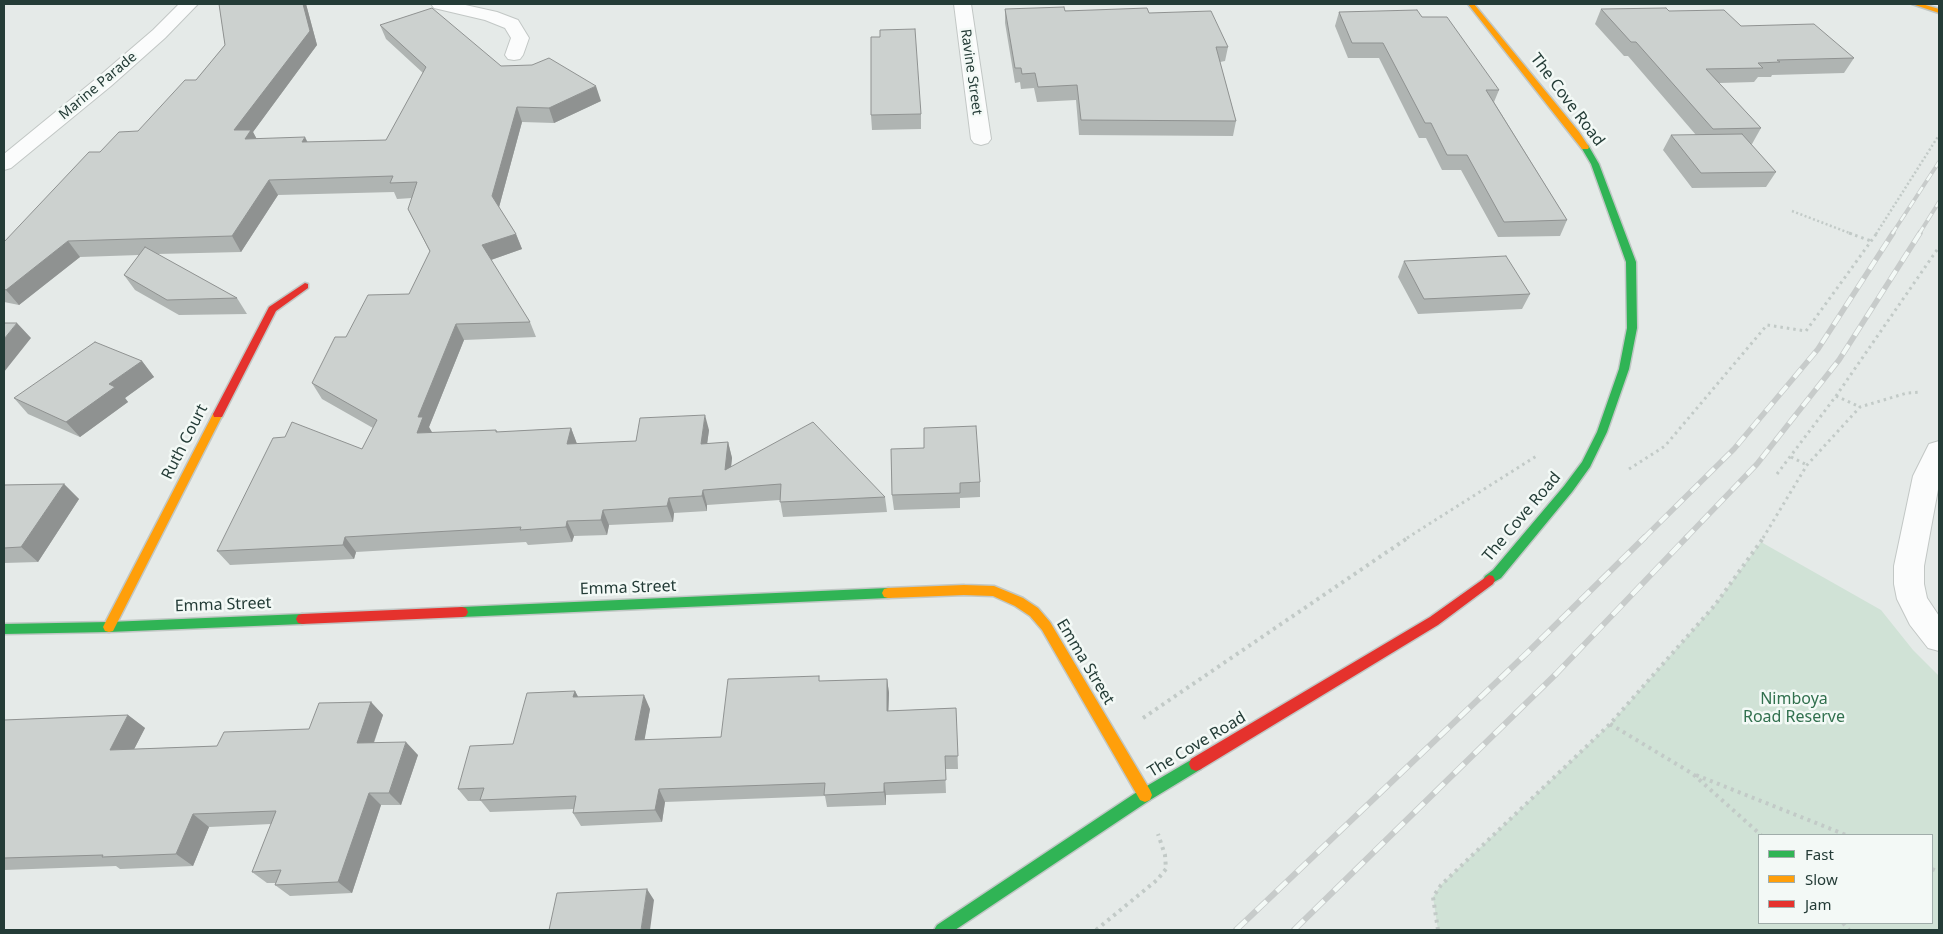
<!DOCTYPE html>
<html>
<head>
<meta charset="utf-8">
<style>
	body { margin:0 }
	#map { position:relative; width:1943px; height:934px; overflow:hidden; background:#e5eae8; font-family:"Noto Sans",sans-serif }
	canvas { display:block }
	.frame { position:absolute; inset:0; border:5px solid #243c37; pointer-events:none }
	.legend { position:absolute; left:1758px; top:834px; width:175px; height:90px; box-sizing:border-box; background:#f3f9f6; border:1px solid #a0adaa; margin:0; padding:6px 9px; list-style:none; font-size:15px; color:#243c37 }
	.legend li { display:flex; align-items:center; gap:10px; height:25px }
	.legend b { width:25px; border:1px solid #a0adaa }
</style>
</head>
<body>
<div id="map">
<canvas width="1943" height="934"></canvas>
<div class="frame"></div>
<ul class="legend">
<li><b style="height:6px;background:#30b455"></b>Fast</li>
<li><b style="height:6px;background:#ff9f0a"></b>Slow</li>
<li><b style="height:6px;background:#e5322d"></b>Jam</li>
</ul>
</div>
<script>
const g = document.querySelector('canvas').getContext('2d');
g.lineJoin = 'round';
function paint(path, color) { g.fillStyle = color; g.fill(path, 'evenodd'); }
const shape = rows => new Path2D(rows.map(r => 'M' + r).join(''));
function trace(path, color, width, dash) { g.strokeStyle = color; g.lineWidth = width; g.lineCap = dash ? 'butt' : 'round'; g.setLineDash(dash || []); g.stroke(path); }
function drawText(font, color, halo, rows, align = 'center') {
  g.font = font + ' "Noto Sans",sans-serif'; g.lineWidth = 5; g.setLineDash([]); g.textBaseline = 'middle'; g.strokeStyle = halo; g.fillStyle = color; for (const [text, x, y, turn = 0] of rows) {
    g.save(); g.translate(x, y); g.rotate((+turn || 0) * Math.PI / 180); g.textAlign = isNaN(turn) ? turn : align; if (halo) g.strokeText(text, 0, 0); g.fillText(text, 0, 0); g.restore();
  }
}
const green = shape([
	[1761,542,1881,610,1913,650,1939,676,1939,930,1438,930,1433,897,1441,885,1610,724,1715,605],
	[1759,835,1932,835,1932,923,1759,923]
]);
const pathFar2 = shape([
	[1792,211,1852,234],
	[1876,234,1939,135]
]);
const pathFar1 = shape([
	[1849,233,1871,241],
	[1836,396,1860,407],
	[1791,457,1807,465],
	[1629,469,1665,446,1767,325,1806,331,1877,233],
	[1777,474,1836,396,1939,247],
	[1407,538,1538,455],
	[1763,538,1807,465,1860,407,1907,393,1921,392]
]);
const path = shape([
	[1143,718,1409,537],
	[1610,724,1693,774,1761,835],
	[1696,775,1846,835],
	[1932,869,1939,872],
	[1843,923,1849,930],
	[1096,930,1157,880,1166,869,1165,855,1158,834],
	[1438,930,1433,897,1441,885,1610,724,1715,605,1764,537]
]);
const street = shape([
	[179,4,198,4,165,38,111,86,11,168,4,170,4,154,97,78,153,30,179,4],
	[431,4,461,4,497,12,518,20,529,38,523,55,520,59,514,60,508,59,505,55,511,38,505,28,485,20,434,8,431,4],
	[954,4,971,4,991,139,988,143,981,145,974,143,971,139,954,4],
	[1939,441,1939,484,1924,566,1924,584,1927,598,1939,616,1939,651,1928,648,1910,625,1897,599,1894,584,1894,566,1913,476,1929,444,1939,441]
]);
const fast = shape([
	[1585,144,1588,145,1599,164,1636,262,1637,328,1629,369,1607,432,1590,467,1572,492,1501,578,1489,585,1485,584,1483,580,1485,576,1493,570,1564,486,1582,462,1597,432,1619,369,1627,328,1626,262,1591,164,1581,147,1585,144],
	[888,588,892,589,894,593,892,597,888,598,462,617,458,616,456,612,458,608,462,607,888,588],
	[302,614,306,615,308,619,306,623,302,624,109,632,4,634,4,624,109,622,302,614],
	[1196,757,1201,759,1203,764,1201,769,1150,800,955,930,934,930,937,925,1140,790,1196,757]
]);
const slow = shape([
	[1468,4,1474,4,1579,132,1589,147,1588,149,1582,149,1468,4],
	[1912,4,1922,4,1939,9,1939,13,1912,4],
	[218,410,223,414,113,631,109,632,105,631,103,627,105,623,213,414,218,410],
	[964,585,994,586,1023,598,1038,608,1050,622,1150,790,1152,795,1150,800,1145,802,1140,800,1042,630,1030,616,1015,606,993,596,964,595,888,598,884,597,882,593,884,589,888,588,964,585]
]);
const jam = shape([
	[305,283,308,284,308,288,276,311,222,417,214,417,213,414,269,307,305,283],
	[1489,575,1493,576,1495,580,1493,584,1438,625,1201,769,1196,771,1191,769,1189,764,1191,759,1430,617,1489,575],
	[462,607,466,608,468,612,466,616,462,617,302,624,298,623,296,619,298,615,302,614,462,607]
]);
const railFar2 = shape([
	[1892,234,1939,162],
	[1919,234,1939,202]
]);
const railFar1 = shape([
	[1644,538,1734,449,1818,349,1893,233],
	[1686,538,1757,464,1839,360,1920,233]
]);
const rail = shape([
	[1236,930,1527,653,1645,537],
	[1294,930,1556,674,1687,537]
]);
const wall = shape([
	[219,4,306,4,317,45,253,132,256,138,308,142,386,140,423,73,386,39,380,25,601,101,554,123,522,122,499,207,516,234,522,249,491,260,530,322,536,337,464,340,429,427,431,433,496,430,498,432,571,428,577,444,636,441,709,430,707,444,728,442,732,458,731,467,885,497,887,512,783,517,780,500,707,505,707,511,674,513,673,522,609,525,607,535,574,536,572,542,528,545,526,542,356,552,354,559,230,565,217,551,362,449,373,428,322,399,312,383,346,337,409,294,430,252,408,209,412,198,397,199,394,192,278,195,241,252,157,254,237,298,247,314,179,315,135,290,124,275,139,255,80,257,19,305,4,302,4,242,100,152,138,131,196,80,225,45],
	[1005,9,1149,13,1228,47,1225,61,1220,62,1236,121,1233,136,1079,135,1076,100,1037,102,1034,88,1021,89,1020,82,1015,83,1005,23],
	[1601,9,1669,11,1741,26,1854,58,1844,73,1772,75,1771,77,1758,77,1754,82,1719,83,1761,128,1752,144,1750,144,1776,172,1766,187,1692,188,1663,150,1671,135,1696,135,1628,56,1624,56,1595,24],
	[1339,12,1422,17,1499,90,1494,102,1567,220,1560,236,1498,237,1461,170,1442,170,1426,138,1419,138,1379,58,1348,58,1335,26],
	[921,114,921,129,872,130,871,115],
	[1404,261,1530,294,1522,309,1418,314,1398,277],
	[142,361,154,377,125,398,128,402,80,437,28,414,14,398],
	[891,449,980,482,980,497,960,498,960,508,894,510,892,495],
	[64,484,79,499,38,562,4,563,4,485],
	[887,679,889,693,888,711,956,708,958,769,945,769,946,793,886,795,886,805,827,807,825,796,665,802,662,822,581,826,573,813,574,809,490,812,481,801,468,801,458,789,513,744,575,691,578,697,650,709,644,740,721,737,820,681],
	[371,702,383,715,374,743,418,755,401,805,381,805,352,893,290,896,275,885,276,883,267,883,252,872,271,824,209,827,193,866,120,869,116,866,4,870,4,720,128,715,145,728,134,749,217,746,309,729]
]);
const shadedWall = shape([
	[303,4,306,4,317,45,253,132,260,145,254,154,234,130],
	[596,86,601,101,554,123,549,108],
	[517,107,522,122,498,211,492,196],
	[305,137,313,153,302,142],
	[269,180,278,195,241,252,232,236],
	[516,234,522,249,488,261,482,245],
	[68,241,80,257,19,305,6,290],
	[17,323,31,338,4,372,4,339],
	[456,324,464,340,429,427,432,432,426,449,417,433,418,417],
	[142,361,154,377,125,398,128,402,80,437,66,422,109,384],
	[705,415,709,430,705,459,701,444],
	[571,428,577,444,567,444],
	[728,442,732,458,729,485,725,470],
	[64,484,79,499,38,562,21,547],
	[703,490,707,505,707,511,702,496],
	[669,498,674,513,673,522,667,506],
	[603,510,609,525,607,535,601,520],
	[567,521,574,536,572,542,566,527],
	[345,537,356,552,354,559,343,545],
	[887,679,889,693,888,724,887,711],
	[575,691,582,704,573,697],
	[644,695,650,709,642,754,635,740],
	[371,702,383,715,369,756,357,743],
	[128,715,145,728,127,763,110,750],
	[406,742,418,755,401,805,389,793],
	[884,783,886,795,886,805,884,792],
	[659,789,665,802,662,822,655,810],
	[369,793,381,805,352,893,338,882],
	[193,814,209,827,193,866,176,854],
	[647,889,654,900,650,930,641,930]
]);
const building = shape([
	[219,4,303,4,310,31,234,130,251,130,245,139,305,137,302,142,386,140,426,67,380,25,432,8,501,66,532,65,549,58,596,86,549,108,517,107,492,196,516,234,482,245,530,322,456,324,418,417,423,417,417,433,496,430,496,432,571,428,567,444,636,441,640,418,705,415,701,444,728,442,725,470,813,422,885,497,780,502,781,484,703,490,702,496,669,498,667,506,603,510,601,520,567,521,566,527,520,530,521,527,345,537,343,545,217,551,273,438,285,437,292,422,362,449,377,420,312,383,335,337,346,337,368,295,409,294,430,251,408,209,417,182,390,183,393,176,269,180,232,236,68,241,6,290,4,289,4,242,89,152,100,152,119,132,138,131,185,80,196,80,225,45,219,4],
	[1064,7,1065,11,1147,8,1149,13,1211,11,1228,47,1216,47,1236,121,1081,120,1077,85,1038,87,1035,73,1022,74,1021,68,1015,68,1005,9,1064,7],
	[1666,8,1669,11,1724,10,1741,26,1814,24,1854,58,1777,60,1780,62,1758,63,1763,68,1706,69,1761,128,1713,129,1636,42,1631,42,1601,9,1666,8],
	[1417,10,1422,17,1447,17,1499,90,1486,90,1567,220,1504,222,1467,155,1447,155,1431,123,1425,123,1383,43,1352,43,1339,12,1417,10],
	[915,29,921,114,871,115,871,37,880,37,880,30,915,29],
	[1742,134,1776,172,1701,173,1671,135,1742,134],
	[145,247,237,298,167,300,124,275,145,247],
	[1506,256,1530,294,1424,299,1404,261,1506,256],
	[4,323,17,323,4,339,4,323],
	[95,342,142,361,109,384,115,387,66,422,14,398,95,342],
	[976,426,980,482,960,483,960,493,892,495,891,449,924,448,924,428,976,426],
	[64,484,21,547,4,548,4,485,64,484],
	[819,676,819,681,887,679,887,711,956,708,958,756,945,756,946,780,884,783,884,792,824,795,825,783,659,789,655,810,573,813,576,796,480,800,484,788,458,789,470,746,513,744,527,693,575,691,573,697,644,695,635,740,721,737,728,679,819,676],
	[371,702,357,743,406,742,389,793,369,793,338,882,275,885,281,870,252,872,276,811,193,814,176,854,102,857,103,855,4,858,4,720,128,715,110,750,217,746,224,732,309,729,319,703,371,702],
	[647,889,641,930,549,930,557,893,647,889]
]);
const farStreetnames = [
	["Ravine Street",971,72,82],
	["Marine Parade",98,86,-40]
];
const streetNames = [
	["The Cove Road",1567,100,53],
	["Ruth Court",185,442,-63],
	["The Cove Road",1522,517,-50],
	["Emma Street",628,588,-2],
	["Emma Street",223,605,-2],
	["Emma Street",1085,662,59],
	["The Cove Road",1197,745,-31]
];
const parkNames = [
	["Nimboya",1794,699],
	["Road Reserve",1794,717]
];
paint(green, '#d0e2d6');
trace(street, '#c2c7c5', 2);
trace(fast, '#c1c7c5', 3);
trace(slow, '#c1c7c5', 3);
trace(jam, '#c1c7c5', 3);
trace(pathFar2, '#c2cac7', 2.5, [2, 2.5]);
trace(pathFar1, '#c2cac7', 3, [2.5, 4]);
trace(path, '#c2cac7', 4, [3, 4.5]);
paint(street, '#fbfcfc');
paint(fast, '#30b455');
paint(slow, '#ff9f0a');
paint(jam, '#e5322d');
trace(railFar2, '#c7cbca', 4);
trace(railFar1, '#c7cbca', 5.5);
trace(rail, '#c7cbca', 6);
trace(railFar2, '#f3f9f6', 2.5, [8]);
trace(railFar1, '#f3f9f6', 4, [11]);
trace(rail, '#f3f9f6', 4.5, [14]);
paint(wall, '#afb4b2');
paint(shadedWall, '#8f9291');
paint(building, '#ccd1cf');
trace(building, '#8f9291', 1);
drawText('14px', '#243c37', '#f3f9f6', farStreetnames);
drawText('16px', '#243c37', '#f3f9f6', streetNames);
drawText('16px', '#31704e', '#f3f9f6', parkNames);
</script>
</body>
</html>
